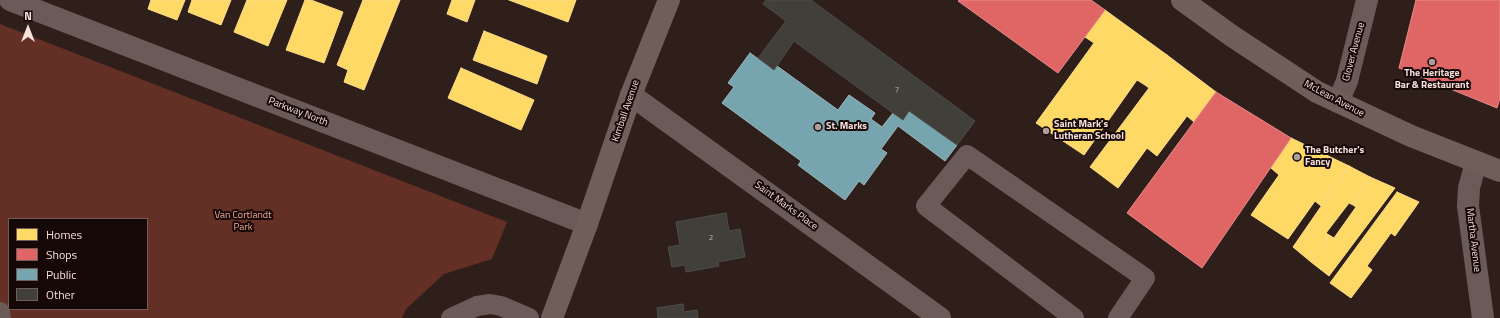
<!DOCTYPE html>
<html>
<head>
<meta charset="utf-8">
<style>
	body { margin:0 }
	#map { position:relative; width:1500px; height:318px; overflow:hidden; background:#2f1f1b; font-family:"Titillium Web",sans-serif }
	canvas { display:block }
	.legend { position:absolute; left:8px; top:218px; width:140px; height:92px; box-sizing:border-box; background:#150806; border:1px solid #6f5e5b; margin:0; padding:5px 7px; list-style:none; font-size:12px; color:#f6e0db }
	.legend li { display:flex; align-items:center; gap:8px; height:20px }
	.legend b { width:20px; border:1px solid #6f5e5b }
	.north { position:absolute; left:8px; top:8px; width:40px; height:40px; -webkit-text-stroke:3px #150806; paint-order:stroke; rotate:0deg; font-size:11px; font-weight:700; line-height:16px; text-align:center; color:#f6e0db }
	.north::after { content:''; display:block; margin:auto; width:14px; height:18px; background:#f6e0db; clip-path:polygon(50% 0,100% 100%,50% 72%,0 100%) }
</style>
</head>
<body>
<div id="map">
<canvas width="1500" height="318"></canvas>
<ul class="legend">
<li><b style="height:11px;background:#ffd966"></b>Homes</li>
<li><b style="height:11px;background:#e06666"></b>Shops</li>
<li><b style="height:11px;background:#76a5af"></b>Public</li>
<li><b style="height:11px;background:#413f3a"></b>Other</li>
</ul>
<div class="north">N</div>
</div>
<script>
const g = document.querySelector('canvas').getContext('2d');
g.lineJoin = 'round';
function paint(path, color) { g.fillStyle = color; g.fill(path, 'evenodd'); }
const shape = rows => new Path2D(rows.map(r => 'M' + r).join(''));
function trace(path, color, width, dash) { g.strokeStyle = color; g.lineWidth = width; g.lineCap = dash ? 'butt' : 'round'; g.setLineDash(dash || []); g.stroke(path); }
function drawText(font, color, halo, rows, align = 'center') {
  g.font = font + ' "Titillium Web",sans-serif'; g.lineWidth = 4; g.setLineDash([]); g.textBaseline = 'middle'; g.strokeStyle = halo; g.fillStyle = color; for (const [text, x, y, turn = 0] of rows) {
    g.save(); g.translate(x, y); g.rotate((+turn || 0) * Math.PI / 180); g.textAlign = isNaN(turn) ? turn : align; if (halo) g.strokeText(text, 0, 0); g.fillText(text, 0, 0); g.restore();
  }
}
const green = shape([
	[0,24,507,222,492,259,444,274,406,309,402,318,0,318],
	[9,219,147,219,147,309,9,309]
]);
const homes = shape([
	[151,0,185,0,177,20,148,9,151,0],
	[192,0,231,0,221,25,188,12,192,0],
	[247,0,287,0,268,46,234,32,247,0],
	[305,0,311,0,343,12,324,63,286,50,305,0],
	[363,0,400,0,364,90,344,82,348,70,337,65,363,0],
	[452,0,475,0,467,22,447,14,452,0],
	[509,0,576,0,568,22,509,0],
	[1105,10,1167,55,1145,85,1137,80,1084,155,1036,123,1094,43,1085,37,1105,10],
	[484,31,547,56,537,84,473,60,484,31],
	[1167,55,1216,92,1194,122,1187,116,1157,156,1147,148,1118,188,1090,167,1149,88,1145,85,1167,55],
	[461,68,534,100,521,130,448,98,461,68],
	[1291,138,1349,166,1321,206,1315,201,1288,239,1251,215,1279,175,1271,168,1291,138],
	[1349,166,1370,177,1353,205,1349,203,1326,233,1329,235,1311,262,1293,247,1349,166],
	[1370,177,1395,188,1329,276,1311,262,1329,235,1334,238,1356,207,1353,205,1370,177],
	[1397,192,1419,202,1395,236,1391,233,1367,266,1372,270,1351,298,1330,283,1397,192]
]);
const shops = shape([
	[959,0,1091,0,1105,10,1058,73,958,1,959,0],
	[1416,0,1500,0,1500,98,1497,108,1399,68,1416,0],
	[1216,92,1291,138,1202,268,1127,213,1216,92]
]);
const public = shape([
	[750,53,774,70,777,66,838,110,849,95,875,113,871,119,882,127,893,113,903,120,909,111,957,145,945,161,898,126,881,149,887,153,864,185,859,181,845,200,798,165,801,161,722,103,734,87,728,83,750,53]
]);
const building = shape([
	[766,0,811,0,975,121,957,145,909,111,903,120,893,113,794,41,774,70,758,58,786,21,763,4,766,0],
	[726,213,729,231,740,229,745,257,718,262,719,266,686,272,685,265,672,267,668,247,680,245,676,222,726,213],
	[683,304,684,312,697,310,698,318,658,318,657,308,683,304]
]);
const lane = shape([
	[0,312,1,318],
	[451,318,477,306,490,304,501,306,529,318],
	[1074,318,926,206,967,155,1145,278,1118,318]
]);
const street = shape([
	[10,0,587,224],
	[631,95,940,318],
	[1338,102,1347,81,1367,0],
	[1476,162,1469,188,1468,206,1483,318]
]);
const secondary = shape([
	[1182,0,1232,36,1317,92,1411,136,1500,171],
	[552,318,587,224,631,95,669,0]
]);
const markers = [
	[1432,62,4,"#b09c98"],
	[818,127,4,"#b09c98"],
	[1046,131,4,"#b09c98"],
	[1297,157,4,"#b09c98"]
];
const numberNames = [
	["7",897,90],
	["2",711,238]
];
const streetNames = [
	["Glover Avenue",1354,52,-75],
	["McLean Avenue",1334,99,28],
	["Kimball Avenue",626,111,-71],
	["Parkway North",298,112,21],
	["Saint Marks Place",786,206,36],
	["Martha Avenue",1473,240,83]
];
const poiNames = [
	["The Heritage",1432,74,"center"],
	["Bar & Restaurant",1432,86,"center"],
	["Saint Mark's",1054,125],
	["Lutheran School",1054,137],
	["St. Marks",826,127],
	["The Butcher's",1305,151],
	["Fancy",1305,163]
];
const parkNames = [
	["Van Cortlandt",243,216],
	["Park",243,228]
];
paint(green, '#642f24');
paint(homes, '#ffd966');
trace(homes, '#fcdb89', 1);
paint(shops, '#e06666');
trace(shops, '#e78b89', 1);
paint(public, '#76a5af');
trace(public, '#9cb7bc', 1);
paint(building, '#413f3a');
trace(building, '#4f4d48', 1);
trace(lane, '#6a5b58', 20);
trace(street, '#6a5b58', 22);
trace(secondary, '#6f5e5a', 22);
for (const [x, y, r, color] of markers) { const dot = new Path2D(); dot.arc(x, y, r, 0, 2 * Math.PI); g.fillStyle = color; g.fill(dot); trace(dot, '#150806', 1.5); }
drawText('8px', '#c9b8b3', null, numberNames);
drawText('10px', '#f6e0db', '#150806', streetNames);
drawText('bold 10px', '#f6e0db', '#150806', poiNames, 'left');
drawText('10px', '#f3a998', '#150806', parkNames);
</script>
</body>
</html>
